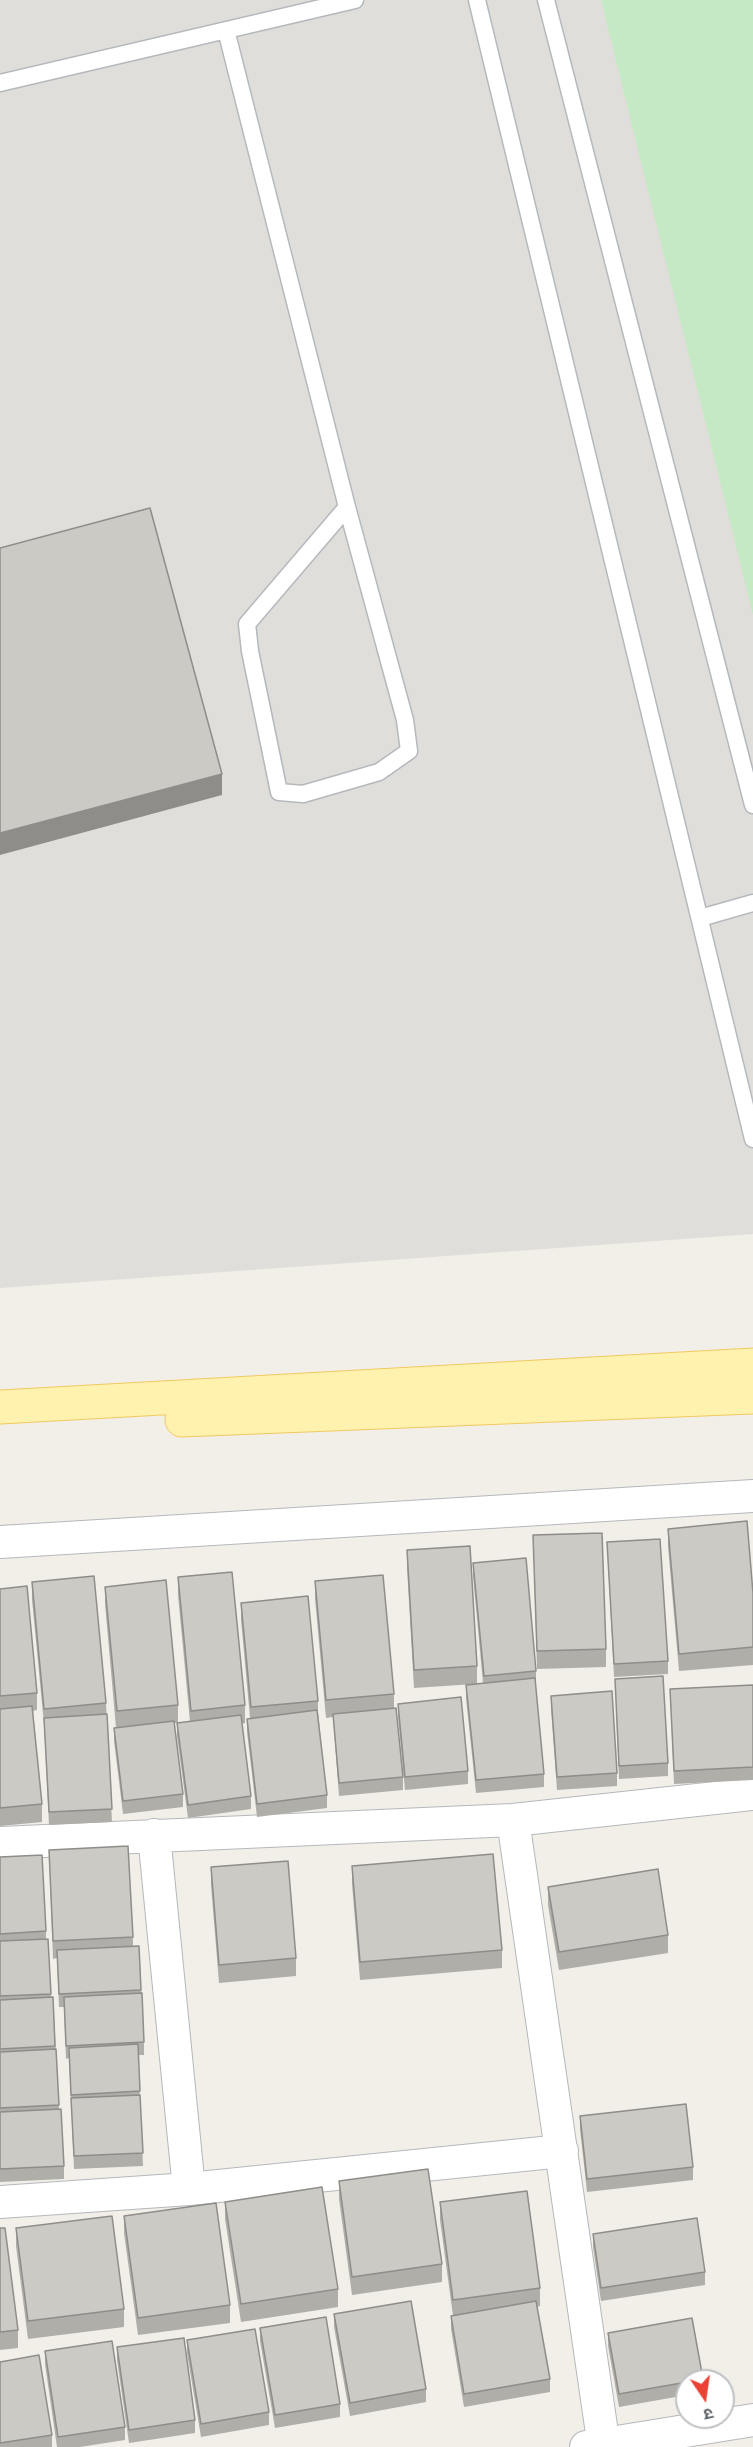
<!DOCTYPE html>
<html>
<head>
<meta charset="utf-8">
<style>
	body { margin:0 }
	#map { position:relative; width:753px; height:2447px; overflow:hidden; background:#f1efe8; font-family:Ubuntu,"Noto Sans Devanagari",sans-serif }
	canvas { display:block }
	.north { position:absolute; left:675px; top:2369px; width:60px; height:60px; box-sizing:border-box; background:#fff; border:2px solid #bfc1c3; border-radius:50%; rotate:167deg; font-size:16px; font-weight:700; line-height:24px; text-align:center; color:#5f6368 }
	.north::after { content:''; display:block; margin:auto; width:21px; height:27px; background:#ea4335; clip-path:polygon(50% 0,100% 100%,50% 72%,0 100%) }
</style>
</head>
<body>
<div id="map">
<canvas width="753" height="2447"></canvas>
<div class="north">उ</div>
</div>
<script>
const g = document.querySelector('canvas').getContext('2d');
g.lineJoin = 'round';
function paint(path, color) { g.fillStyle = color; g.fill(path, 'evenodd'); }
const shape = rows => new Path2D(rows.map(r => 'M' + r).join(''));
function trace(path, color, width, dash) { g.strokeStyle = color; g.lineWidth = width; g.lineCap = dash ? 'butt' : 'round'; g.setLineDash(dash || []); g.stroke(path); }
const industrial = shape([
	[0,0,753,0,753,1234,0,1288]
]);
const green = shape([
	[601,0,753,0,753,615]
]);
const service = shape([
	[477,0,753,1139],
	[546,0,753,805],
	[226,30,347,507,405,720,409,751,379,772,303,794,279,792,250,651,247,624,347,507],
	[0,83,355,0],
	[700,918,753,903]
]);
const minor = shape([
	[0,1542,753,1496],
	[513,1820,604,2447],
	[154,1835,189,2189],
	[0,1843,513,1820,753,1794],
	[0,2202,189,2189,562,2151],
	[586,2447,753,2420]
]);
const primary = shape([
	[0,1407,753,1365],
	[182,1420,753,1397]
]);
const wall = shape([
	[668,1529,753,1593,753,1665,679,1671,668,1547],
	[533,1535,606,1649,606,1667,537,1669],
	[607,1542,668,1661,668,1674,614,1677],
	[407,1550,477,1666,477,1684,483,1683,473,1576,473,1563,536,1671,536,1684,535,1684,544,1774,544,1787,476,1793,466,1698,466,1685,474,1684,414,1688,407,1568],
	[178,1577,245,1705,245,1723,242,1724,251,1796,251,1809,188,1818,177,1736,177,1723,190,1722,178,1595],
	[315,1581,394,1694,394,1708,403,1777,403,1790,339,1796,333,1717,326,1718,315,1599],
	[32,1582,106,1703,112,1822,49,1825,44,1724,32,1600],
	[105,1587,178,1705,178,1723,174,1723,183,1794,183,1807,123,1814,114,1741,114,1728,116,1728,105,1604],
	[0,1589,37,1693,37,1710,33,1711,42,1804,42,1822,0,1826],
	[241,1603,318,1701,318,1712,327,1795,327,1808,257,1817,247,1732,247,1719,250,1718,241,1620],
	[615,1679,668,1763,668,1776,619,1779],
	[753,1685,753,1780,674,1784,670,1689],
	[551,1696,617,1773,617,1786,557,1790,551,1709],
	[398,1704,468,1771,468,1784,405,1790,398,1717],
	[49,1850,133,1937,133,1946,139,1946,144,2042,144,2055,138,2055,143,2166,74,2169,69,2058,66,2059,64,2007,59,2007,57,1958,53,1959],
	[0,1857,46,1931,46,1939,48,1939,51,1997,53,1997,59,2109,64,2166,64,2179,0,2182],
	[352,1866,502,1950,502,1968,360,1980,352,1884],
	[211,1867,296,1958,296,1976,219,1983,211,1885],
	[548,1887,668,1935,668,1953,559,1970,548,1905],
	[580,2116,693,2167,693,2180,587,2192,580,2129],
	[339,2181,442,2264,442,2282,352,2295,339,2199],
	[225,2202,338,2289,338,2307,241,2322,225,2219],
	[440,2202,540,2288,540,2306,537,2307,550,2379,550,2392,464,2407,451,2329,451,2316,453,2316,440,2220],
	[124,2216,230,2305,230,2323,138,2335,124,2233],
	[0,2228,18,2330,18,2348,0,2350],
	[16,2228,124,2309,124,2327,28,2339,16,2246],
	[593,2234,705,2272,705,2285,601,2301,593,2247],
	[334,2314,426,2389,426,2402,350,2416,334,2327],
	[260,2328,340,2404,340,2417,275,2428,260,2341],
	[608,2333,703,2379,703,2381,687,2381,687,2395,619,2407,608,2346],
	[187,2340,269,2412,269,2425,201,2437,187,2353],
	[117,2347,195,2420,195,2433,129,2443,117,2360],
	[45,2351,125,2427,125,2440,80,2447,57,2447,45,2364],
	[0,2362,52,2435,52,2447,0,2447]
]);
const shadedWall = shape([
	[222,774,222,795,0,855,0,833]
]);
const building = shape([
	[150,508,222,774,0,833,0,548,150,508],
	[747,1521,753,1593,753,1647,679,1654,668,1529,747,1521],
	[602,1533,606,1649,537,1651,533,1535,602,1533],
	[660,1539,668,1661,614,1664,607,1542,660,1539],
	[470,1546,477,1666,414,1670,407,1550,470,1546],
	[526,1558,536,1671,484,1676,473,1563,526,1558],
	[232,1572,245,1705,191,1711,178,1577,232,1572],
	[383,1575,394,1694,326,1700,315,1581,383,1575],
	[94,1576,106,1703,44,1709,32,1582,94,1576],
	[166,1580,178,1705,117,1711,105,1587,166,1580],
	[27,1586,37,1693,0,1696,0,1589,27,1586],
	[308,1596,318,1701,251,1707,241,1603,308,1596],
	[663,1676,668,1763,619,1766,615,1679,663,1676],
	[535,1678,544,1774,476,1780,466,1685,535,1678],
	[753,1685,753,1767,674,1771,670,1689,753,1685],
	[612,1691,617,1773,557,1777,551,1696,612,1691],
	[461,1697,468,1771,405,1777,398,1704,461,1697],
	[32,1706,42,1804,0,1808,0,1709,32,1706],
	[396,1708,403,1777,339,1783,333,1714,396,1708],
	[317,1710,327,1795,257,1804,247,1719,317,1710],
	[107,1714,112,1809,49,1812,44,1718,107,1714],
	[241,1715,251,1796,188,1805,177,1723,241,1715],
	[174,1721,183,1794,123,1801,114,1728,174,1721],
	[128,1846,133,1937,53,1941,49,1850,128,1846],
	[493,1854,502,1950,360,1962,352,1866,493,1854],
	[42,1855,46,1931,0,1934,0,1857,42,1855],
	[288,1861,296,1958,219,1965,211,1867,288,1861],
	[658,1869,668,1935,559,1952,548,1887,658,1869],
	[48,1939,51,1994,0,1996,0,1941,48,1939],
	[139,1946,141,1990,59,1994,57,1950,139,1946],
	[142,1993,144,2042,66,2046,64,1997,142,1993],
	[53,1997,55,2046,0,2049,0,2000,53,1997],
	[138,2044,140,2091,71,2095,69,2048,138,2044],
	[56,2049,59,2105,0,2108,0,2052,56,2049],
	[140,2095,143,2153,74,2156,71,2098,140,2095],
	[686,2104,693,2167,587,2179,580,2116,686,2104],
	[61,2109,64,2166,0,2169,0,2112,61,2109],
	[428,2169,442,2264,352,2277,339,2181,428,2169],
	[322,2187,338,2289,241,2304,225,2202,322,2187],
	[527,2191,540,2288,453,2300,440,2202,527,2191],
	[216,2203,230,2305,138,2318,124,2216,216,2203],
	[112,2216,124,2309,28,2321,16,2228,112,2216],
	[697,2218,705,2272,601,2288,593,2234,697,2218],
	[0,2228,5,2228,18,2330,0,2332,0,2228],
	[411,2301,426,2389,350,2403,334,2314,411,2301],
	[536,2301,550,2379,464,2394,451,2316,536,2301],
	[326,2317,340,2404,275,2415,260,2328,326,2317],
	[692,2318,703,2379,687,2381,687,2382,619,2394,608,2333,692,2318],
	[255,2329,269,2412,201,2424,187,2340,255,2329],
	[184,2338,195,2420,129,2430,117,2347,184,2338],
	[112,2341,125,2427,58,2437,45,2351,112,2341],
	[39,2355,52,2435,0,2443,0,2362,39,2355]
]);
paint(industrial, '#e0deda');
paint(green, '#c5e8c5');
trace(service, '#b5b8bc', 19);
trace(minor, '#b5b8bc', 34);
trace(primary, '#f2c960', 35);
trace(service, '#fff', 16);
trace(minor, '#fff', 32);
trace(primary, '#fff2af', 33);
paint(wall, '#afaea9');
paint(shadedWall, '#8f8d8a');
paint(building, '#cccac5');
trace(building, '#8f8d8a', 1.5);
</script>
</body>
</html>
